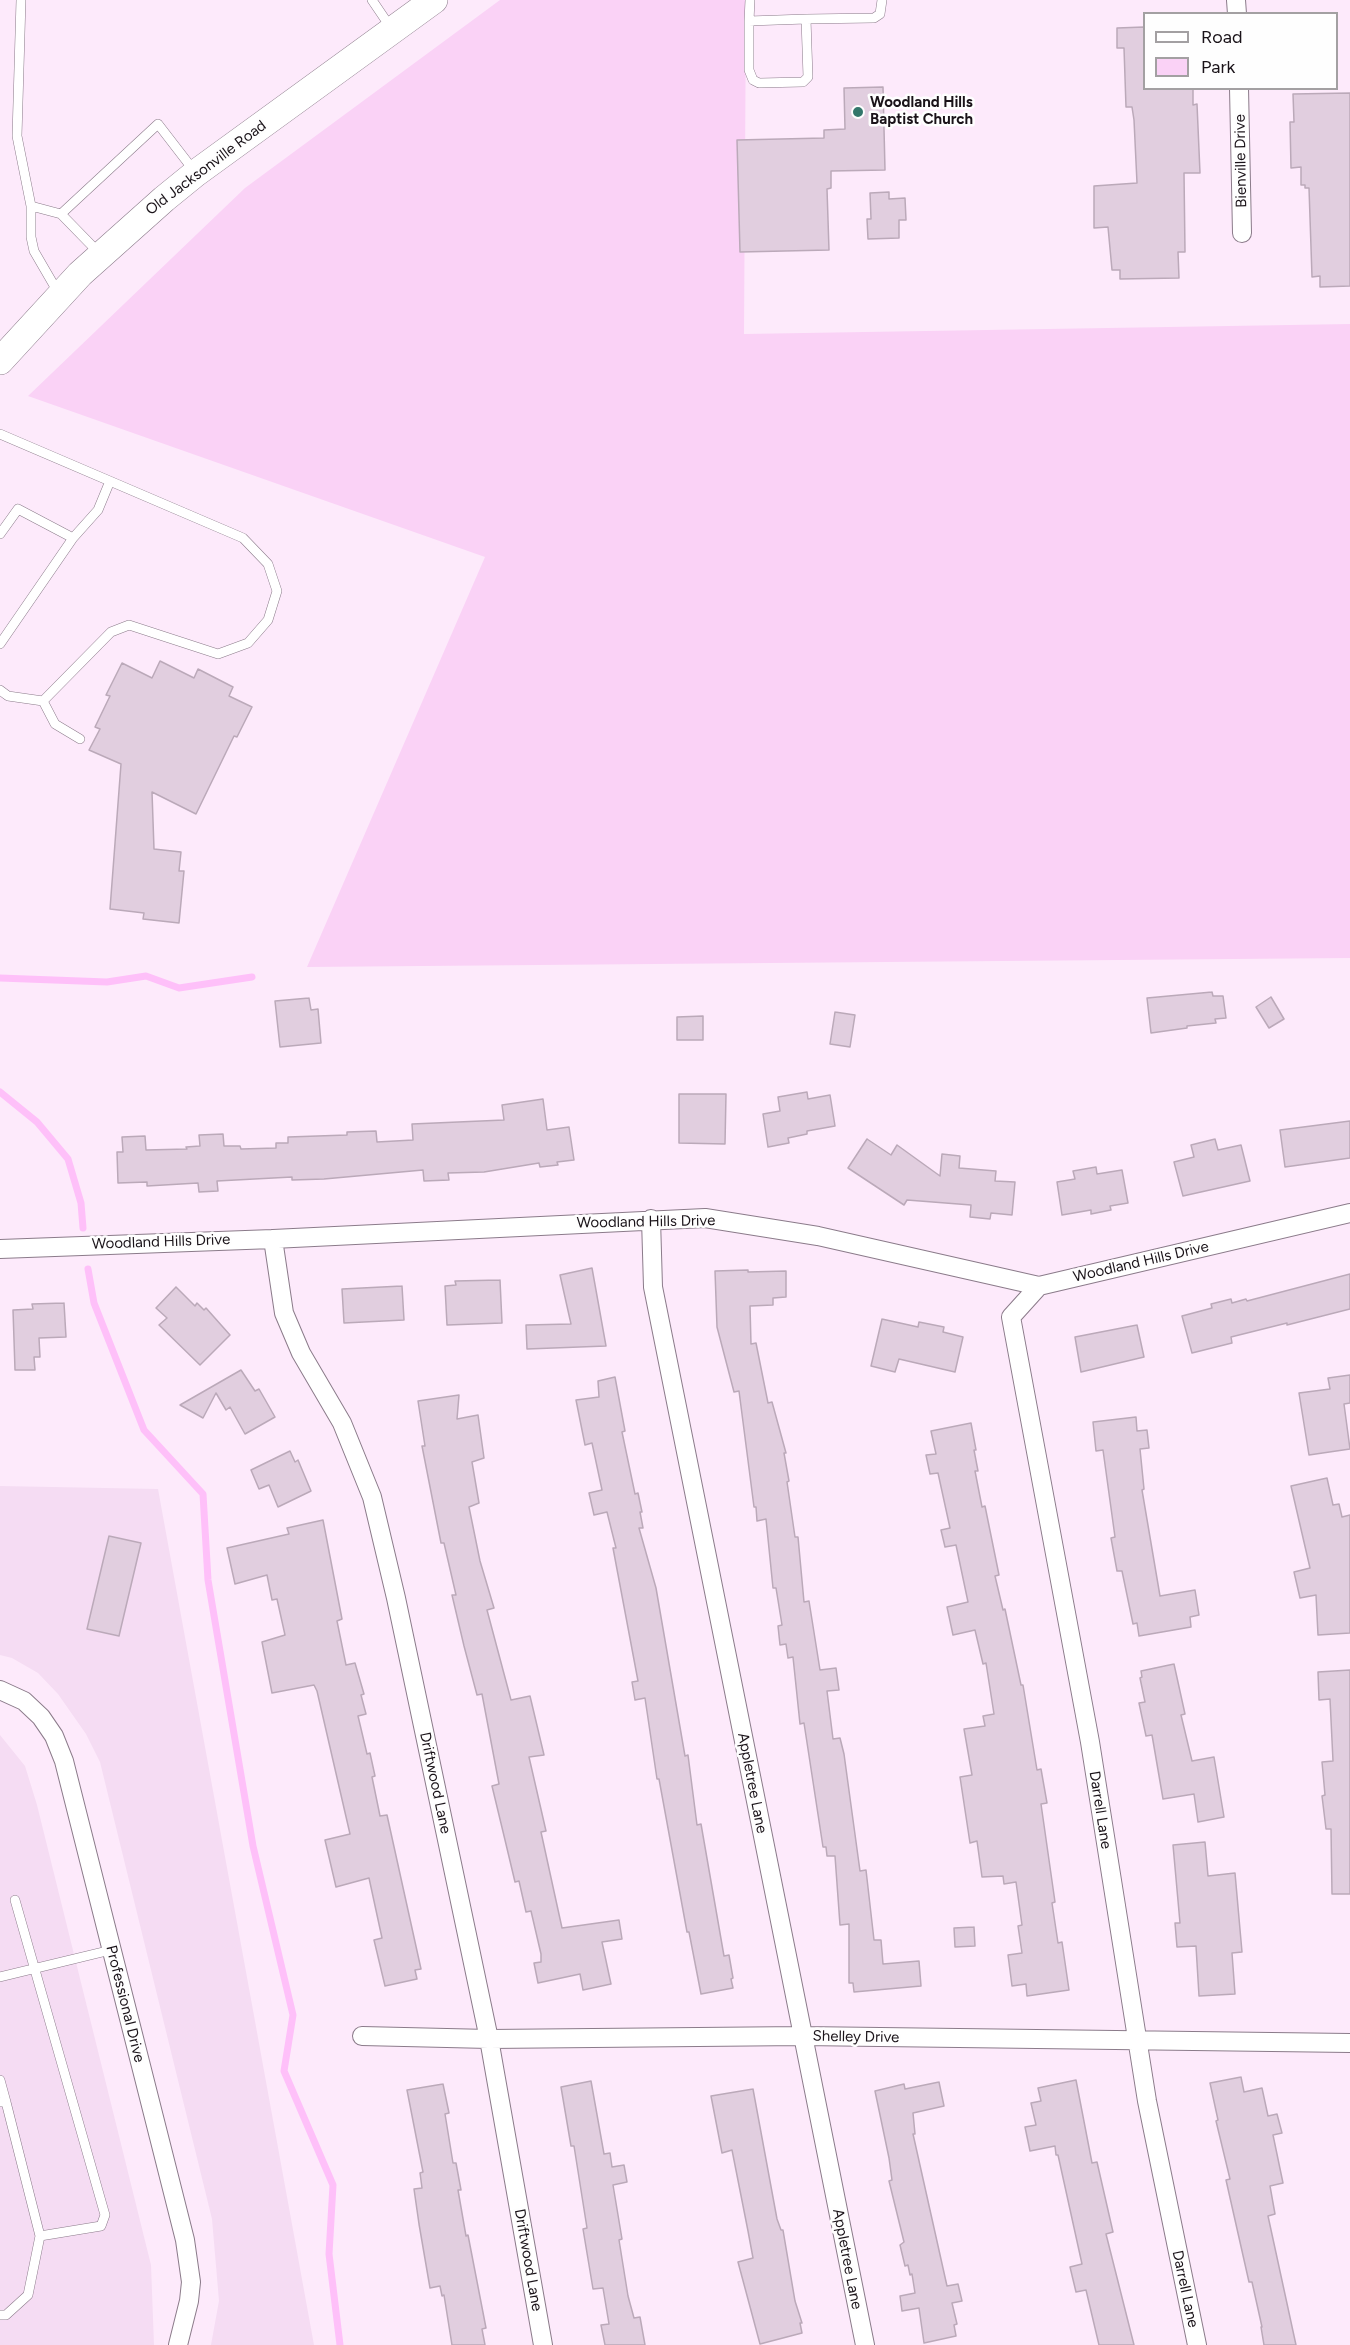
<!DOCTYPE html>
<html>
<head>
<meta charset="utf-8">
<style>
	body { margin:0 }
	#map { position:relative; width:1350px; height:2345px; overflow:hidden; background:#fdeafb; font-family:Figtree,sans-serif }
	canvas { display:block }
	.legend { position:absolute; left:1143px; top:12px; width:195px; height:78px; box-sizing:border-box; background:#fefefe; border:2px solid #a3a0a2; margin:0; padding:8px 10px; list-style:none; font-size:18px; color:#1a1319 }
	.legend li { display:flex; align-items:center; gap:12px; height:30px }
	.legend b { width:30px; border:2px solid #a3a0a2 }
</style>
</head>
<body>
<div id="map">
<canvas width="1350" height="2345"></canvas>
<ul class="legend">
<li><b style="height:8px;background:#fff"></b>Road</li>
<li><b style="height:16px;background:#fad2f6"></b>Park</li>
</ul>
</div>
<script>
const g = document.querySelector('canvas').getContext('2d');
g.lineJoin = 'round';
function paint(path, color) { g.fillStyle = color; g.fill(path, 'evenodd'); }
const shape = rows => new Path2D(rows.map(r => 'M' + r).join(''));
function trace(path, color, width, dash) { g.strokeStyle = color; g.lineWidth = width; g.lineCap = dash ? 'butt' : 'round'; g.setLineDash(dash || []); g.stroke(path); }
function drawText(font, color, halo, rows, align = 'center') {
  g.font = font + ' Figtree,sans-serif'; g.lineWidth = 5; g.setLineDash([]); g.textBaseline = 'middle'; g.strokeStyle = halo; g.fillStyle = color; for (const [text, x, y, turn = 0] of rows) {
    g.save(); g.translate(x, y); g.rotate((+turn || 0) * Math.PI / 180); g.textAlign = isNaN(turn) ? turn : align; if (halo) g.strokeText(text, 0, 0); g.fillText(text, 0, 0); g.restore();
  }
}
const built = shape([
	[0,1486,158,1489,314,2345,211,2345,219,2301,212,2219,100,1762,86,1734,58,1694,38,1673,12,1658,0,1655],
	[0,1735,25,1766,37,1805,151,2265,154,2345,0,2345]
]);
const green = shape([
	[500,0,746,0,744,334,1350,324,1350,958,307,967,485,557,28,396,245,188]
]);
const stream = shape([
	[0,978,107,982,146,976,179,988,252,977],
	[0,1092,37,1122,68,1159,81,1203,83,1228],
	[88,1269,94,1303,144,1430,203,1494,208,1580,253,1846,293,2015,284,2071,333,2185,329,2254,340,2345]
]);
const building = shape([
	[1144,27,1144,88,1193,88,1193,105,1197,104,1200,173,1184,173,1185,252,1178,252,1179,278,1120,279,1120,270,1112,270,1108,227,1094,228,1094,186,1137,183,1134,120,1132,107,1126,107,1124,48,1117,48,1117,28,1144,27],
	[883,87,885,170,831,171,831,188,827,189,829,250,740,252,737,140,824,138,824,130,845,129,844,88,883,87],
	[1350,93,1350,286,1320,287,1320,276,1312,277,1309,188,1305,188,1305,185,1301,185,1301,167,1291,168,1290,122,1294,122,1293,94,1350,93],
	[889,192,889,199,905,198,906,220,899,220,899,238,868,239,867,219,871,219,870,193,889,192],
	[160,661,194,678,198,669,233,687,229,696,252,707,237,737,234,736,196,814,152,792,154,849,181,852,179,871,184,871,179,923,143,919,144,913,110,909,121,764,89,750,100,729,95,727,110,696,106,695,122,663,152,678,160,661],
	[1212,992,1213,996,1223,996,1226,1018,1215,1019,1216,1023,1187,1026,1187,1028,1151,1033,1147,998,1212,992],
	[1271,997,1284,1019,1269,1028,1256,1007,1271,997],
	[309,998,311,1010,318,1009,321,1043,280,1047,275,1001,309,998],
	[835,1012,855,1015,850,1047,830,1044,835,1012],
	[703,1016,703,1040,677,1040,677,1017,703,1016],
	[807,1092,808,1099,830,1095,835,1126,807,1131,807,1134,788,1138,789,1143,768,1147,763,1114,780,1111,778,1097,807,1092],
	[679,1094,726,1094,725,1144,679,1143,679,1094],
	[543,1099,547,1130,569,1127,574,1160,557,1162,558,1165,540,1167,539,1163,484,1172,448,1173,449,1180,424,1181,423,1170,324,1179,292,1180,292,1177,217,1181,218,1191,199,1192,198,1183,147,1186,147,1182,118,1183,117,1152,123,1152,122,1137,145,1136,146,1150,187,1149,186,1147,200,1146,199,1135,223,1134,224,1146,240,1146,241,1149,276,1148,276,1143,288,1143,288,1137,347,1135,347,1132,376,1131,377,1142,413,1140,412,1124,504,1120,502,1105,543,1099],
	[1350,1121,1350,1158,1285,1167,1280,1130,1350,1121],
	[867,1139,891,1155,897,1145,940,1176,942,1154,960,1156,959,1168,996,1171,995,1181,1015,1182,1012,1215,991,1213,990,1219,970,1217,971,1205,907,1200,904,1205,848,1168,867,1139],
	[1215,1139,1218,1150,1241,1145,1250,1181,1183,1196,1174,1162,1194,1157,1191,1145,1215,1139],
	[1096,1167,1097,1174,1122,1170,1128,1203,1110,1206,1111,1210,1091,1214,1091,1210,1062,1215,1057,1182,1075,1179,1073,1171,1096,1167],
	[592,1268,606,1346,527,1349,526,1325,571,1324,560,1275,592,1268],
	[748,1270,748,1272,786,1271,786,1297,773,1298,773,1305,750,1306,751,1344,756,1343,768,1403,772,1402,786,1453,784,1453,789,1481,787,1482,795,1537,798,1537,804,1602,809,1601,820,1670,836,1668,839,1690,827,1691,833,1739,840,1738,844,1754,860,1871,866,1870,874,1940,881,1940,883,1964,919,1961,921,1986,854,1992,853,1983,849,1983,849,1924,840,1925,835,1856,827,1856,826,1847,823,1847,804,1723,800,1724,793,1657,788,1658,786,1644,780,1645,778,1626,782,1625,776,1588,773,1588,766,1519,757,1521,756,1507,754,1507,739,1391,734,1392,717,1327,715,1271,748,1270],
	[1350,1274,1350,1309,1287,1325,1287,1323,1231,1337,1232,1343,1192,1353,1182,1316,1212,1308,1211,1304,1231,1299,1232,1303,1246,1299,1247,1301,1350,1274],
	[500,1280,502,1323,447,1325,445,1286,456,1285,455,1281,500,1280],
	[402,1286,404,1320,344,1323,342,1289,402,1286],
	[176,1287,195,1306,197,1303,204,1310,206,1308,230,1335,200,1365,159,1325,167,1318,156,1308,176,1287],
	[64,1303,66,1337,39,1338,40,1357,34,1357,35,1370,15,1370,13,1310,33,1309,32,1304,64,1303],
	[882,1319,918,1327,919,1322,944,1327,943,1332,963,1337,955,1372,899,1359,895,1372,871,1366,882,1319],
	[1137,1325,1144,1357,1081,1372,1075,1337,1137,1325],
	[241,1370,255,1391,259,1389,275,1417,245,1434,230,1407,226,1410,216,1393,203,1418,180,1405,241,1370],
	[1350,1375,1350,1403,1344,1404,1350,1449,1309,1455,1299,1393,1330,1389,1328,1378,1350,1375],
	[615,1377,625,1431,622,1432,635,1494,638,1493,642,1512,640,1512,643,1528,639,1528,656,1588,685,1756,688,1755,697,1825,701,1824,724,1956,729,1955,733,1978,731,1979,733,1988,701,1994,689,1932,687,1932,659,1779,657,1779,645,1698,635,1700,632,1682,638,1681,613,1548,616,1548,607,1512,594,1515,589,1493,602,1490,592,1443,585,1445,576,1400,599,1397,598,1381,615,1377],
	[459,1395,457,1419,478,1415,484,1458,472,1462,479,1503,469,1507,480,1561,494,1608,487,1610,511,1700,530,1696,544,1755,529,1757,546,1831,541,1832,562,1928,619,1920,622,1939,602,1942,611,1984,583,1990,580,1974,538,1983,534,1963,541,1962,541,1954,531,1911,526,1912,519,1881,515,1882,505,1840,492,1786,499,1784,482,1694,477,1695,464,1646,452,1595,456,1595,444,1543,441,1543,422,1446,425,1446,418,1401,459,1395],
	[1136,1417,1137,1431,1147,1430,1149,1448,1140,1449,1144,1489,1142,1490,1160,1596,1195,1590,1199,1615,1190,1617,1191,1627,1139,1636,1137,1623,1133,1624,1122,1571,1117,1571,1111,1538,1115,1537,1103,1450,1096,1451,1093,1422,1136,1417],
	[971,1423,976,1450,974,1450,978,1471,975,1471,982,1507,985,1506,999,1575,995,1576,1003,1610,1005,1609,1021,1685,1023,1685,1037,1770,1041,1769,1047,1803,1041,1804,1055,1902,1052,1903,1058,1943,1062,1942,1069,1990,1027,1996,1026,1984,1012,1986,1008,1955,1022,1953,1018,1926,1022,1925,1016,1882,1004,1884,1003,1876,982,1877,977,1841,970,1843,960,1777,972,1775,964,1729,985,1726,983,1716,994,1714,986,1663,983,1664,975,1630,953,1635,947,1607,968,1602,956,1545,945,1547,941,1530,950,1528,938,1473,930,1474,926,1455,936,1454,931,1431,971,1423],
	[290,1451,295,1462,298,1460,311,1491,278,1507,269,1485,259,1489,251,1470,290,1451],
	[1327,1478,1333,1505,1339,1504,1342,1517,1350,1515,1350,1633,1318,1635,1316,1595,1300,1598,1294,1572,1310,1568,1291,1486,1327,1478],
	[323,1520,342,1619,337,1621,346,1665,355,1663,364,1694,361,1695,366,1714,358,1716,367,1754,370,1753,375,1776,372,1777,380,1816,387,1815,421,1969,415,1970,417,1979,385,1986,374,1940,382,1938,369,1878,336,1887,325,1840,350,1834,317,1691,314,1685,272,1693,262,1642,285,1635,277,1599,272,1600,267,1575,235,1584,227,1548,289,1534,287,1528,323,1520],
	[109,1536,141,1543,119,1636,87,1629,109,1536],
	[1174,1664,1185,1714,1181,1715,1192,1761,1214,1757,1224,1817,1198,1822,1194,1794,1163,1799,1152,1735,1146,1736,1139,1703,1145,1702,1140,1678,1142,1677,1141,1671,1174,1664],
	[1350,1670,1350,1894,1332,1894,1331,1829,1326,1829,1322,1796,1325,1795,1322,1762,1333,1761,1330,1699,1319,1700,1318,1672,1350,1670],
	[1205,1842,1208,1876,1235,1873,1242,1952,1232,1953,1235,1994,1199,1996,1196,1946,1177,1947,1175,1923,1180,1923,1173,1845,1205,1842],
	[974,1927,975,1946,955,1947,954,1928,974,1927],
	[1241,2077,1244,2092,1262,2088,1268,2116,1277,2114,1282,2133,1273,2135,1283,2183,1270,2186,1275,2214,1268,2216,1296,2345,1264,2345,1261,2327,1262,2327,1252,2282,1249,2282,1226,2180,1230,2179,1216,2121,1218,2120,1210,2083,1241,2077],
	[1076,2080,1092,2163,1097,2162,1113,2232,1106,2234,1134,2345,1099,2345,1086,2290,1076,2292,1070,2267,1082,2264,1058,2155,1056,2155,1055,2146,1030,2151,1025,2127,1036,2125,1031,2103,1041,2101,1038,2088,1076,2080],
	[591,2081,604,2154,610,2153,612,2167,624,2165,627,2182,613,2185,622,2239,619,2240,628,2296,634,2318,640,2317,645,2345,605,2345,601,2325,609,2324,603,2288,593,2289,583,2229,587,2228,574,2146,571,2146,561,2087,591,2081],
	[939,2082,944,2106,913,2113,915,2134,913,2134,947,2286,958,2284,962,2301,952,2303,957,2324,954,2325,956,2336,924,2343,919,2308,902,2311,900,2296,915,2293,912,2274,910,2275,908,2265,905,2266,900,2245,904,2242,889,2181,892,2180,889,2158,875,2091,904,2084,905,2089,939,2082],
	[443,2084,449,2113,445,2114,453,2163,456,2163,461,2190,458,2190,466,2236,468,2235,486,2328,482,2329,485,2345,452,2345,444,2295,442,2296,440,2286,430,2288,419,2224,414,2189,422,2188,420,2173,423,2172,407,2090,443,2084],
	[753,2089,777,2219,781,2230,783,2230,795,2301,802,2323,800,2323,802,2333,760,2344,738,2262,753,2258,748,2231,732,2150,722,2153,711,2096,753,2089]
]);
const lane = shape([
	[21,0,17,136,31,206],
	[372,0,391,28],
	[806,19,874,18,880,14,882,0],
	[749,21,806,19,808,77,803,82,759,83,753,80,749,70,749,21,750,0],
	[61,214,158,124,195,172],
	[59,294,34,251,31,237,31,206,61,214,99,253],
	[0,434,243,538,268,564,277,591,268,620,248,643,218,654,129,625,111,632,43,701,8,696,0,690],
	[0,534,18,509,73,538,0,644],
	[73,538,98,510,110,481],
	[43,701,55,724,80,739],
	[0,1977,111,1950],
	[0,2080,6,2102,0,2102],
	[6,2102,40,2236,101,2226,105,2215,15,1900],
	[0,2315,6,2315,28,2295,40,2236]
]);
const street = shape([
	[1236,0,1237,14],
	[1239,88,1242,233],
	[651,1219,653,1287,865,2345],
	[273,1239,284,1313,301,1353,342,1423,372,1497,396,1598,489,2039,543,2345],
	[0,1249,273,1239,705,1218,818,1236,1039,1286,1350,1213],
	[1039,1286,1011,1317,1090,1742,1147,2101,1197,2345],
	[0,1690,24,1701,41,1717,54,1736,64,1761,185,2240,191,2282,189,2301,178,2345],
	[362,2036,489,2039,802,2036,1350,2043]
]);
const secondary = shape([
	[0,361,80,274,164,199,196,173,434,0]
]);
const markers = [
	[858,112,6,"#33776b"]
];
const poiNames = [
	["Woodland Hills",870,103],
	["Baptist Church",870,120]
];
const streetNames = [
	["Bienville Drive",1241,161,-91],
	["Old Jacksonville Road",206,168,-37],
	["Woodland Hills Drive",646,1222,-1],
	["Woodland Hills Drive",161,1242,-2],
	["Woodland Hills Drive",1141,1262,-13],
	["Driftwood Lane",435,1783,78],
	["Appletree Lane",752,1783,79],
	["Darrell Lane",1100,1810,81],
	["Professional Drive",125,2004,76],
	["Shelley Drive",856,2037,1],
	["Appletree Lane",847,2259,79],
	["Driftwood Lane",528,2260,80],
	["Darrell Lane",1185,2289,78]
];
paint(built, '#f5dcf3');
paint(green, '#fad2f6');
trace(stream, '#fec0f9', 7);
paint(building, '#e1cedf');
trace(building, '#bba9b9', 1.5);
trace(lane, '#8b7b8a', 10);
trace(street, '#8b7b8a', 20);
trace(secondary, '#8b7b8a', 28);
trace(lane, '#fff', 9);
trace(street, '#fff', 18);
trace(secondary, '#fff', 27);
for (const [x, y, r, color] of markers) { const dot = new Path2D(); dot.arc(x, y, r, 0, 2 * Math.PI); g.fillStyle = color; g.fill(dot); trace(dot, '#fefefe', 2); }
drawText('bold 15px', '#1a1319', '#fefefe', poiNames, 'left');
drawText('15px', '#1a1319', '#fefefe', streetNames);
</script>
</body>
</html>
